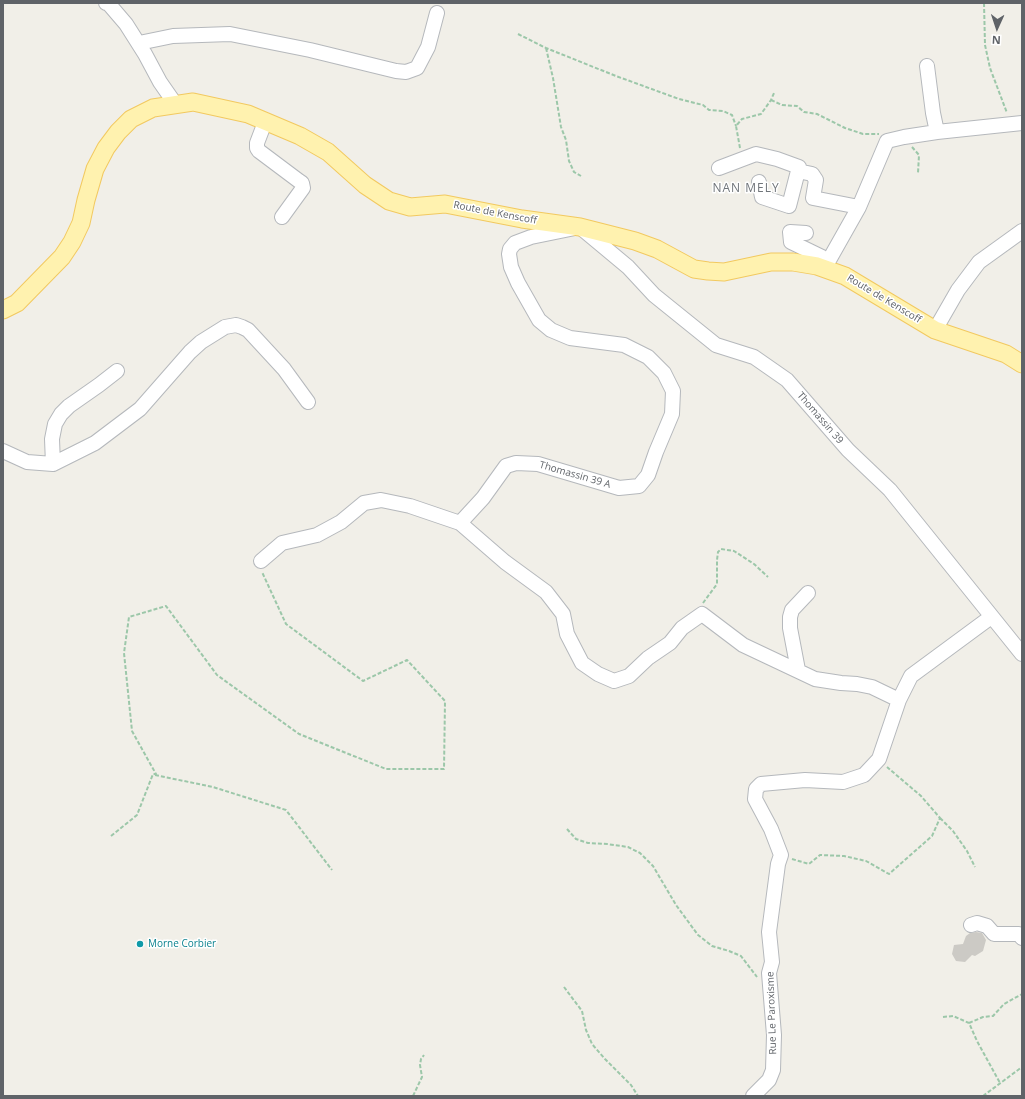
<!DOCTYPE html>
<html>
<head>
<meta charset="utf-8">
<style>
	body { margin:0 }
	#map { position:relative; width:1025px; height:1099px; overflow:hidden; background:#f1efe8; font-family:"Open Sans",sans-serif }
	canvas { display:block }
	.frame { position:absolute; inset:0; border:4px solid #5f6368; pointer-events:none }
	.north { position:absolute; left:977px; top:8px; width:40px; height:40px; -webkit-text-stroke:3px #fff; paint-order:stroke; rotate:183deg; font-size:11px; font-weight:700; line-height:16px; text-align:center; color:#5f6368 }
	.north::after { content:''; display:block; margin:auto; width:14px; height:18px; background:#5f6368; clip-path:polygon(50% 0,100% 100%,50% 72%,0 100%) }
</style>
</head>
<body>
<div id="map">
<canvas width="1025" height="1099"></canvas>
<div class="frame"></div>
<div class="north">N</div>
</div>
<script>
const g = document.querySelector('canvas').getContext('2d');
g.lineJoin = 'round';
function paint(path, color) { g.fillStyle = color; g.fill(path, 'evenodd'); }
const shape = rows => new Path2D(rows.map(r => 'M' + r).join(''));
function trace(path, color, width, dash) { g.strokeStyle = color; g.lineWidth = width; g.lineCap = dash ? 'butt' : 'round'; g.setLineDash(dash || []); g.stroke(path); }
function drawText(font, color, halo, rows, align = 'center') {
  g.font = font + ' "Open Sans",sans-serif'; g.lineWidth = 3; g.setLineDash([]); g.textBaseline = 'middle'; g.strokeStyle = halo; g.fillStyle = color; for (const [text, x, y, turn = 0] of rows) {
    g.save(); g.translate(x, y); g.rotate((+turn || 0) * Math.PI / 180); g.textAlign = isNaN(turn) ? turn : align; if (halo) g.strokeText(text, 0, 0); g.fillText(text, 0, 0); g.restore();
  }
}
const building = shape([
	[976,932,982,933,986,940,983,951,975,956,972,955,965,962,956,961,952,954,954,945,963,944,966,936,970,933]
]);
const path = shape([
	[984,3,985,45,990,68,1007,113],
	[518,34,546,48,616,76,679,99,703,105,709,110,723,111,732,115,736,126],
	[546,48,553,78,561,127,566,140,569,161,574,172,581,176],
	[771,100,782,105,797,106,804,112,817,114,845,128,863,134,879,134],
	[912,147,919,155,918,173],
	[740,148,736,126,742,119,761,114,771,100,774,93],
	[703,603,717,584,717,560,718,552,721,549,734,551,754,564,768,577],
	[155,775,213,787,286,810,332,870],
	[940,818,953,831,967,851,975,867],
	[567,829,576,839,588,843,607,844,628,847,640,853,653,866,676,905,698,935,712,946,729,951,741,956,757,977],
	[111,836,137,815,153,774,156,774,132,731,124,653,129,617,166,606,217,675,299,734,386,769,444,769,445,701,407,660,363,681,286,624,262,572],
	[792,859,809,864,820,855,844,856,866,861,889,874,932,836,940,818,921,796,887,767],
	[564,987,582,1011,586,1030,592,1044,605,1059,631,1085,638,1096],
	[943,1017,953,1016,969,1023,977,1041,1000,1083],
	[969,1023,983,1017,993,1016,1004,1004,1022,994],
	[413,1096,422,1077,420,1065,421,1059,424,1055],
	[983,1096,1022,1067]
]);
const minor = shape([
	[106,3,108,3,126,24,145,54,160,82,176,105],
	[139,43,173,36,230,34,310,50,396,71,406,72,417,68,428,47,437,13],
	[927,66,933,113,937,132],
	[265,122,257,143,257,148,259,151,299,181,302,183,303,188,282,217],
	[719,168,756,154,777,159,799,167,789,206,762,197,759,182],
	[798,171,812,174,816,180,813,198,859,207],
	[806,233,790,232,791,242,822,257,817,266],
	[824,269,859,207,887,141,904,137,937,132,1022,123],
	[935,330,958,290,979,262,1022,231],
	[3,451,27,462,53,464,95,443,140,409,190,352,201,342,225,327,236,325,242,327,248,330,284,369,308,402],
	[53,464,52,439,55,424,61,414,69,406,99,385,117,371],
	[460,523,505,562,546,592,563,614,567,634,582,663,598,674,614,681,629,676,648,658,670,643,682,628,702,614,743,645,815,679,841,683,857,684,872,687,899,700],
	[261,561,282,543,317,535,341,522,364,503,381,500,410,506,460,523,483,498,506,466,516,463,538,464,619,488,639,486,648,475,656,452,672,414,673,391,664,373,648,357,624,345,570,338,551,330,539,320,518,283,511,267,509,254,510,249,515,243,531,237,580,227,628,267,654,295,716,345,754,357,787,380,848,450,890,490,1022,654],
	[798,670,790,628,790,617,792,610,808,593],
	[971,925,977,923,987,926,994,934,1019,934,1022,938],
	[753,1096,769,1080,773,1070,774,1035,769,973,772,962,769,932,778,864,781,855,771,829,755,799,756,789,761,784,805,780,843,782,864,775,879,759,899,700,911,676,991,617]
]);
const major = shape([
	[3,310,17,303,62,257,72,242,81,223,86,200,95,169,106,148,118,132,131,119,153,108,193,102,248,114,300,136,328,152,365,185,389,201,410,207,445,204,522,219,580,227,635,241,657,249,694,269,708,271,724,272,771,262,793,262,817,266,845,276,935,330,1006,354,1022,364]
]);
const markers = [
	[140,944,4,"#0f9aa8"]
];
const streetNames = [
	["Route de Kenscoff",495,213,11],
	["Route de Kenscoff",884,299,31],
	["Thomassin 39",820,418,49],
	["Thomassin 39 A",575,475,16],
	["Rue Le Paroxisme",772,1013,-92]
];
const cultureNames = [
	["Morne Corbier",148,944]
];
const quarterNames = [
	["NAN MELY",746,189]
];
paint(building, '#cccac5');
trace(minor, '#b5b8bc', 16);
trace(major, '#f2c960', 19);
trace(path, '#9cc7a9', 2, [4, 2]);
trace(minor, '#fff', 14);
trace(major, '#fff2af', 17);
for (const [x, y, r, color] of markers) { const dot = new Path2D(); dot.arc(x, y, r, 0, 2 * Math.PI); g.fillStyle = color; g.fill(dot); trace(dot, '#fff', 1.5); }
drawText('10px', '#5f6368', '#fff', streetNames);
drawText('10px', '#0d838f', '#fff', cultureNames, 'left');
g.letterSpacing = '1px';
drawText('12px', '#70757a', '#fff', quarterNames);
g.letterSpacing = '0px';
</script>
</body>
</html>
